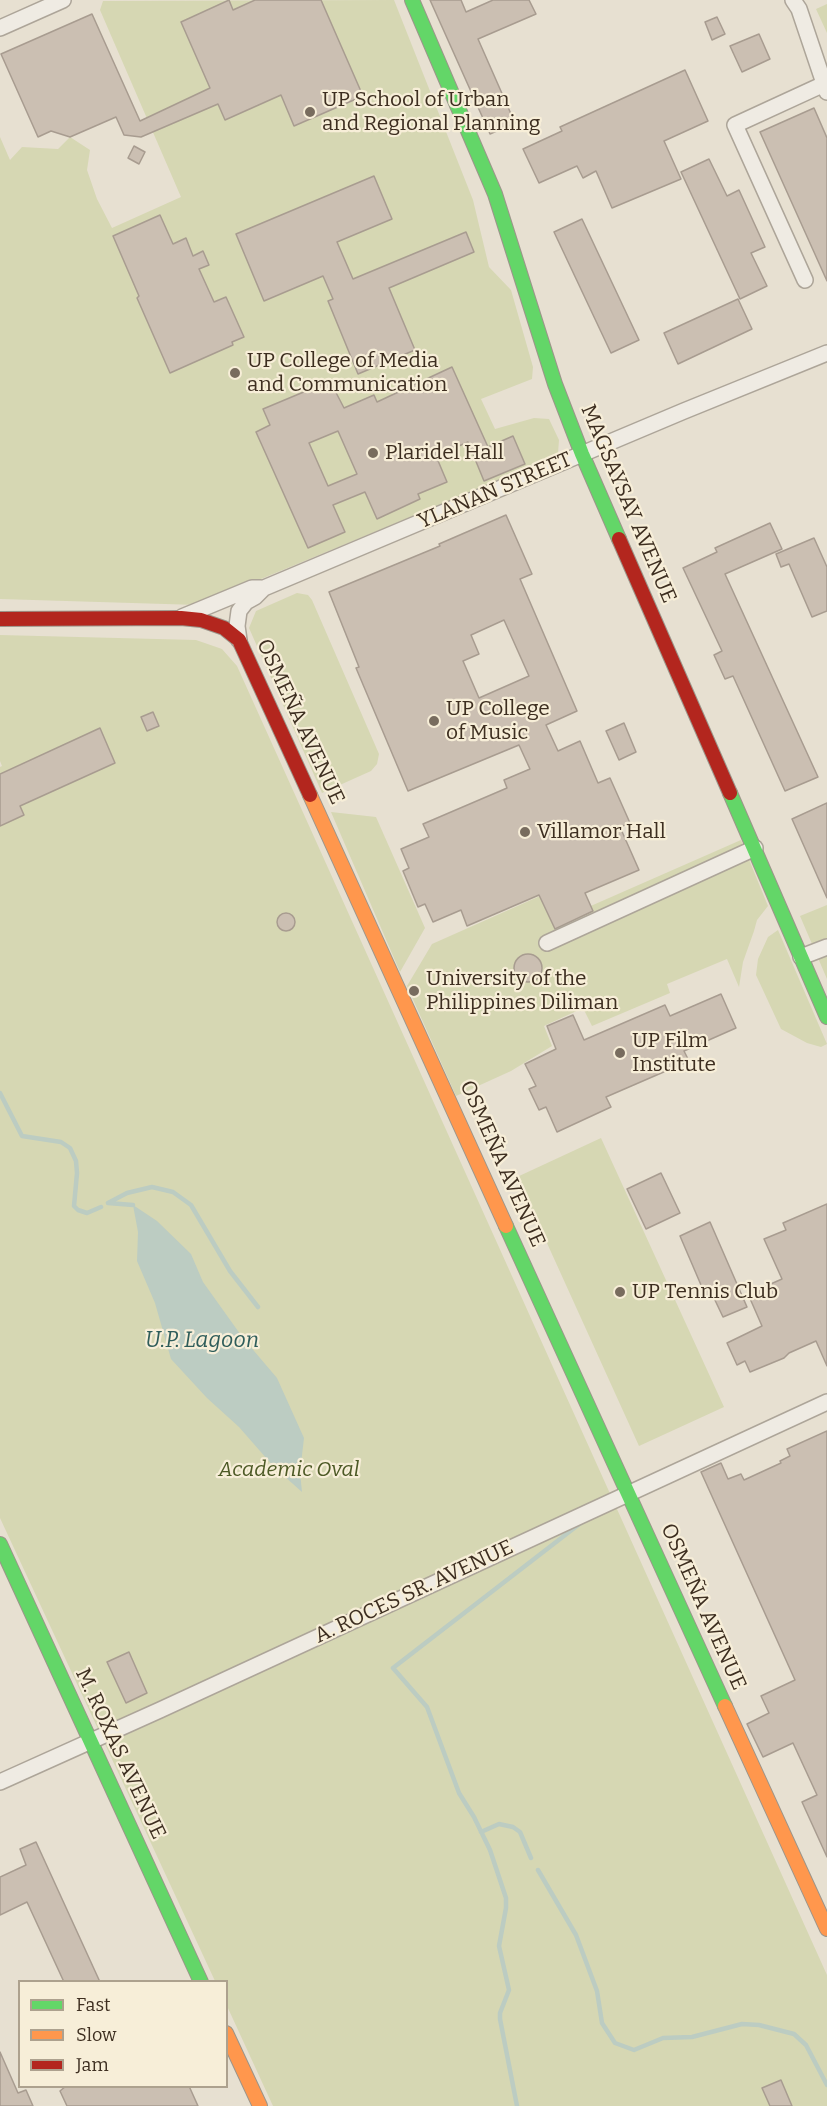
<!DOCTYPE html>
<html>
<head>
<meta charset="utf-8">
<style>
	body { margin:0 }
	#map { position:relative; width:827px; height:2106px; overflow:hidden; background:#e7e0d1; font-family:Bitter,serif }
	canvas { display:block }
	.legend { position:absolute; left:18px; top:1980px; width:210px; height:108px; box-sizing:border-box; background:#f7eed8; border:2px solid #ada18e; margin:0; padding:8px 10px; list-style:none; font-size:18px; color:#3d2e20 }
	.legend li { display:flex; align-items:center; gap:12px; height:30px }
	.legend b { width:30px; border:2px solid #ada18e }
</style>
</head>
<body>
<div id="map">
<canvas width="827" height="2106"></canvas>
<ul class="legend">
<li><b style="height:8px;background:#63d668"></b>Fast</li>
<li><b style="height:8px;background:#ff974d"></b>Slow</li>
<li><b style="height:8px;background:#b3261e"></b>Jam</li>
</ul>
</div>
<script>
const g = document.querySelector('canvas').getContext('2d');
g.lineJoin = 'round';
function paint(path, color) { g.fillStyle = color; g.fill(path, 'evenodd'); }
const shape = rows => new Path2D(rows.map(r => 'M' + r).join(''));
function trace(path, color, width, dash) { g.strokeStyle = color; g.lineWidth = width; g.lineCap = dash ? 'butt' : 'round'; g.setLineDash(dash || []); g.stroke(path); }
function drawText(font, color, halo, rows, align = 'center') {
  g.font = font + ' Bitter,serif'; g.lineWidth = 4.5; g.setLineDash([]); g.textBaseline = 'middle'; g.strokeStyle = halo; g.fillStyle = color; for (const [text, x, y, turn = 0] of rows) {
    g.save(); g.translate(x, y); g.rotate((+turn || 0) * Math.PI / 180); g.textAlign = isNaN(turn) ? turn : align; if (halo) g.strokeText(text, 0, 0); g.fillText(text, 0, 0); g.restore();
  }
}
const green = shape([
	[394,0,473,200,489,267,511,290,533,367,532,379,481,399,495,429,534,418,549,419,559,440,558,453,498,481,198,605,0,599,0,137,10,160,22,147,58,149,70,137,90,150,87,170,97,199,112,228,181,197,100,10,103,1],
	[827,4,827,33,816,9],
	[297,593,308,595,312,600,379,754,377,764,371,771,322,793,249,628,256,611],
	[0,635,196,640,222,649,237,666,827,1975,827,2106,273,2106,227,2006,226,1982,215,1981,0,1518,0,767,2,766,0,761],
	[331,812,376,817,425,928,400,972],
	[741,840,768,906,757,920,754,931,743,962,739,987,727,959,667,984,670,993,592,1026,583,1008,544,1026,552,1046,511,1071,456,1096,407,986,432,944,540,896,552,923],
	[827,905,827,979,800,916],
	[778,930,827,1044,821,1047,807,1043,781,1029,756,975,758,959,768,937],
	[601,1138,724,1407,639,1446,517,1177]
]);
const water = shape([
	[133,1205,157,1221,191,1254,203,1282,243,1338,277,1378,304,1438,300,1472,302,1492,274,1467,239,1427,207,1398,171,1359,155,1303,137,1261,138,1232]
]);
const stream = shape([
	[0,1093,22,1136,61,1142,70,1148,76,1161,77,1173,74,1206,78,1210,87,1213,101,1207],
	[108,1203,127,1193,152,1187,173,1192,191,1205,230,1271,258,1307],
	[108,1203,133,1205],
	[481,1832,499,1824,513,1827,520,1832,531,1858],
	[538,1870,576,1935,597,1991,602,2023,615,2043,634,2050,663,2038,692,2037,742,2024,759,2025,794,2034,806,2045,827,2085],
	[517,2106,500,2019,500,2013,509,1990,499,1946,506,1908,506,1898,490,1850,474,1817,459,1793,427,1707,393,1668,582,1522]
]);
const building = shape([
	[229,0,233,10,255,0,321,0,363,96,294,126,281,95,225,120,218,104,141,137,124,135,116,117,70,137,51,131,38,137,1,54,92,14,140,121,210,88,181,22,229,0],
	[430,0,461,0,466,12,493,0,529,0,536,14,478,39,515,123,490,134,430,0],
	[717,17,725,34,712,40,705,22,717,17],
	[759,34,770,59,742,72,730,46,759,34],
	[685,70,708,121,664,141,681,179,612,208,596,171,583,178,577,166,539,183,523,149,562,131,560,127,685,70],
	[814,108,827,138,827,281,760,132,814,108],
	[134,146,145,152,139,164,128,158,134,146],
	[709,159,727,196,739,190,765,247,751,253,767,286,740,299,681,172,709,159],
	[374,176,392,219,337,242,353,279,466,232,474,252,389,288,415,350,358,374,328,301,333,299,323,276,264,301,236,234,374,176],
	[160,215,173,244,186,238,193,256,203,251,209,265,199,269,214,302,226,297,244,337,232,342,233,345,170,373,137,298,139,296,113,236,160,215],
	[582,219,639,340,611,353,554,232,582,219],
	[738,299,752,329,678,364,664,333,738,299],
	[452,367,488,447,513,436,525,464,484,481,468,442,436,456,447,482,418,494,420,499,377,519,365,492,333,505,345,532,308,548,256,432,270,425,263,409,330,381,344,408,374,395,377,402,452,367],
	[338,431,357,474,328,486,309,443,338,431],
	[506,515,532,574,520,579,577,711,546,725,558,751,580,741,598,783,610,778,630,823,620,827,639,870,585,893,593,911,555,929,539,895,467,926,461,910,433,922,425,904,418,907,403,871,409,868,401,849,429,837,423,824,507,788,504,780,530,769,519,745,408,791,356,668,359,667,329,592,440,546,439,544,506,515],
	[504,620,529,676,479,698,463,661,479,654,471,635,504,620],
	[770,523,782,549,725,574,818,777,785,791,733,676,725,679,714,655,722,651,683,568,717,552,715,548,770,523],
	[814,538,827,567,827,611,812,617,789,564,781,567,776,554,814,538],
	[153,712,159,726,147,731,141,717,153,712],
	[624,723,636,752,619,760,606,731,624,723],
	[100,728,115,763,20,806,24,815,0,826,0,774,100,728],
	[827,803,827,898,792,819,827,803],
	'277 922a9 9 0 1 1 18 0a9 9 0 1 1-18 0Z',
	'514 968a14 14 0 1 1 28 0a14 14 0 1 1-28 0Z',
	[721,994,736,1028,684,1051,689,1061,606,1097,611,1107,557,1132,546,1107,539,1110,529,1089,536,1086,525,1064,556,1049,547,1026,573,1015,584,1040,665,1005,670,1016,721,994],
	[661,1173,680,1213,646,1229,627,1189,661,1173],
	[827,1204,827,1366,816,1341,789,1353,784,1358,750,1372,745,1361,737,1365,727,1343,762,1326,748,1294,782,1279,764,1239,786,1230,783,1223,827,1204],
	[710,1222,747,1307,723,1317,713,1296,707,1299,680,1236,710,1222],
	[827,1431,827,1857,802,1802,817,1795,793,1743,763,1757,747,1724,769,1713,761,1696,795,1680,701,1472,721,1463,728,1479,741,1474,744,1480,781,1463,780,1461,790,1456,787,1449,827,1431],
	[129,1652,147,1693,126,1703,107,1662,129,1652],
	[36,1842,100,1982,64,1982,27,1902,0,1915,0,1877,26,1865,20,1849,36,1842],
	[0,2052,18,2093,26,2090,33,2106,0,2106,0,2052],
	[781,2080,792,2106,770,2106,762,2088,781,2080],
	[66,2086,189,2086,198,2106,67,2106,60,2091,66,2086]
]);
const street = shape([
	[793,0,799,9,827,92],
	[0,28,63,0],
	[805,280,735,125,824,84],
	[182,617,252,588,261,588],
	[239,640,237,626,239,611,246,602,255,597,264,588,684,411,827,353],
	[547,943,755,848],
	[801,957,827,947],
	[0,1782,160,1710,827,1402]
]);
const fast = shape([
	[412,0,495,194,555,384,582,454,619,539],
	[730,793,827,1017],
	[506,1226,725,1706],
	[0,1544,201,1982]
]);
const slow = shape([
	[310,795,506,1226],
	[725,1706,827,1929],
	[226,2033,260,2106]
]);
const jam = shape([
	[619,539,730,793],
	[0,619,181,618,201,620,224,628,239,640,310,795]
]);
const markers = [
	[310,112,6,"#786c5e"],
	[235,373,6,"#786c5e"],
	[373,453,6,"#786c5e"],
	[434,721,6,"#786c5e"],
	[525,832,6,"#786c5e"],
	[414,991,6,"#786c5e"],
	[620,1053,6,"#786c5e"],
	[620,1292,6,"#786c5e"]
];
const poiNames = [
	["UP School of Urban",322,100],
	["and Regional Planning",322,124],
	["UP College of Media",247,361],
	["and Communication",247,385],
	["Plaridel Hall",385,453],
	["UP College",446,709],
	["of Music",446,733],
	["Villamor Hall",537,832],
	["University of the",426,979],
	["Philippines Diliman",426,1003],
	["UP Film",632,1041],
	["Institute",632,1065],
	["UP Tennis Club",632,1292]
];
const streetNames = [
	["YLANAN STREET",495,491,-23],
	["MAGSAYSAY AVENUE",628,504,67],
	["OSMEÑA AVENUE",300,722,65],
	["OSMEÑA AVENUE",502,1164,66],
	["A. ROCES SR. AVENUE",414,1592,-25],
	["OSMEÑA AVENUE",703,1607,66],
	["M. ROXAS AVENUE",120,1754,65]
];
const parkNames = [
	["Academic Oval",289,1470]
];
const waterNames = [
	["U.P. Lagoon",202,1341]
];
paint(green, '#d6d7b3');
paint(water, '#bcccc2');
trace(stream, '#bcccc2', 4.5);
paint(building, '#cbbfb2');
trace(building, '#a89c90', 1.5);
trace(street, '#ada599', 18);
trace(fast, '#9c958a', 16);
trace(slow, '#9c958a', 16);
trace(jam, '#9c958a', 16);
trace(street, '#efebe3', 15);
trace(fast, '#63d668', 14);
trace(slow, '#ff974d', 14);
trace(jam, '#b3261e', 14);
for (const [x, y, r, color] of markers) { const dot = new Path2D(); dot.arc(x, y, r, 0, 2 * Math.PI); g.fillStyle = color; g.fill(dot); trace(dot, '#f7eed8', 2); }
drawText('21px', '#3d2e20', '#f7eed8', poiNames, 'left');
drawText('21px', '#3d2e20', '#f7eed8', streetNames);
drawText('italic 21px', '#4d5a26', '#f7eed8', parkNames);
drawText('italic 22px', '#2f5d5a', '#f7eed8', waterNames);
</script>
</body>
</html>
